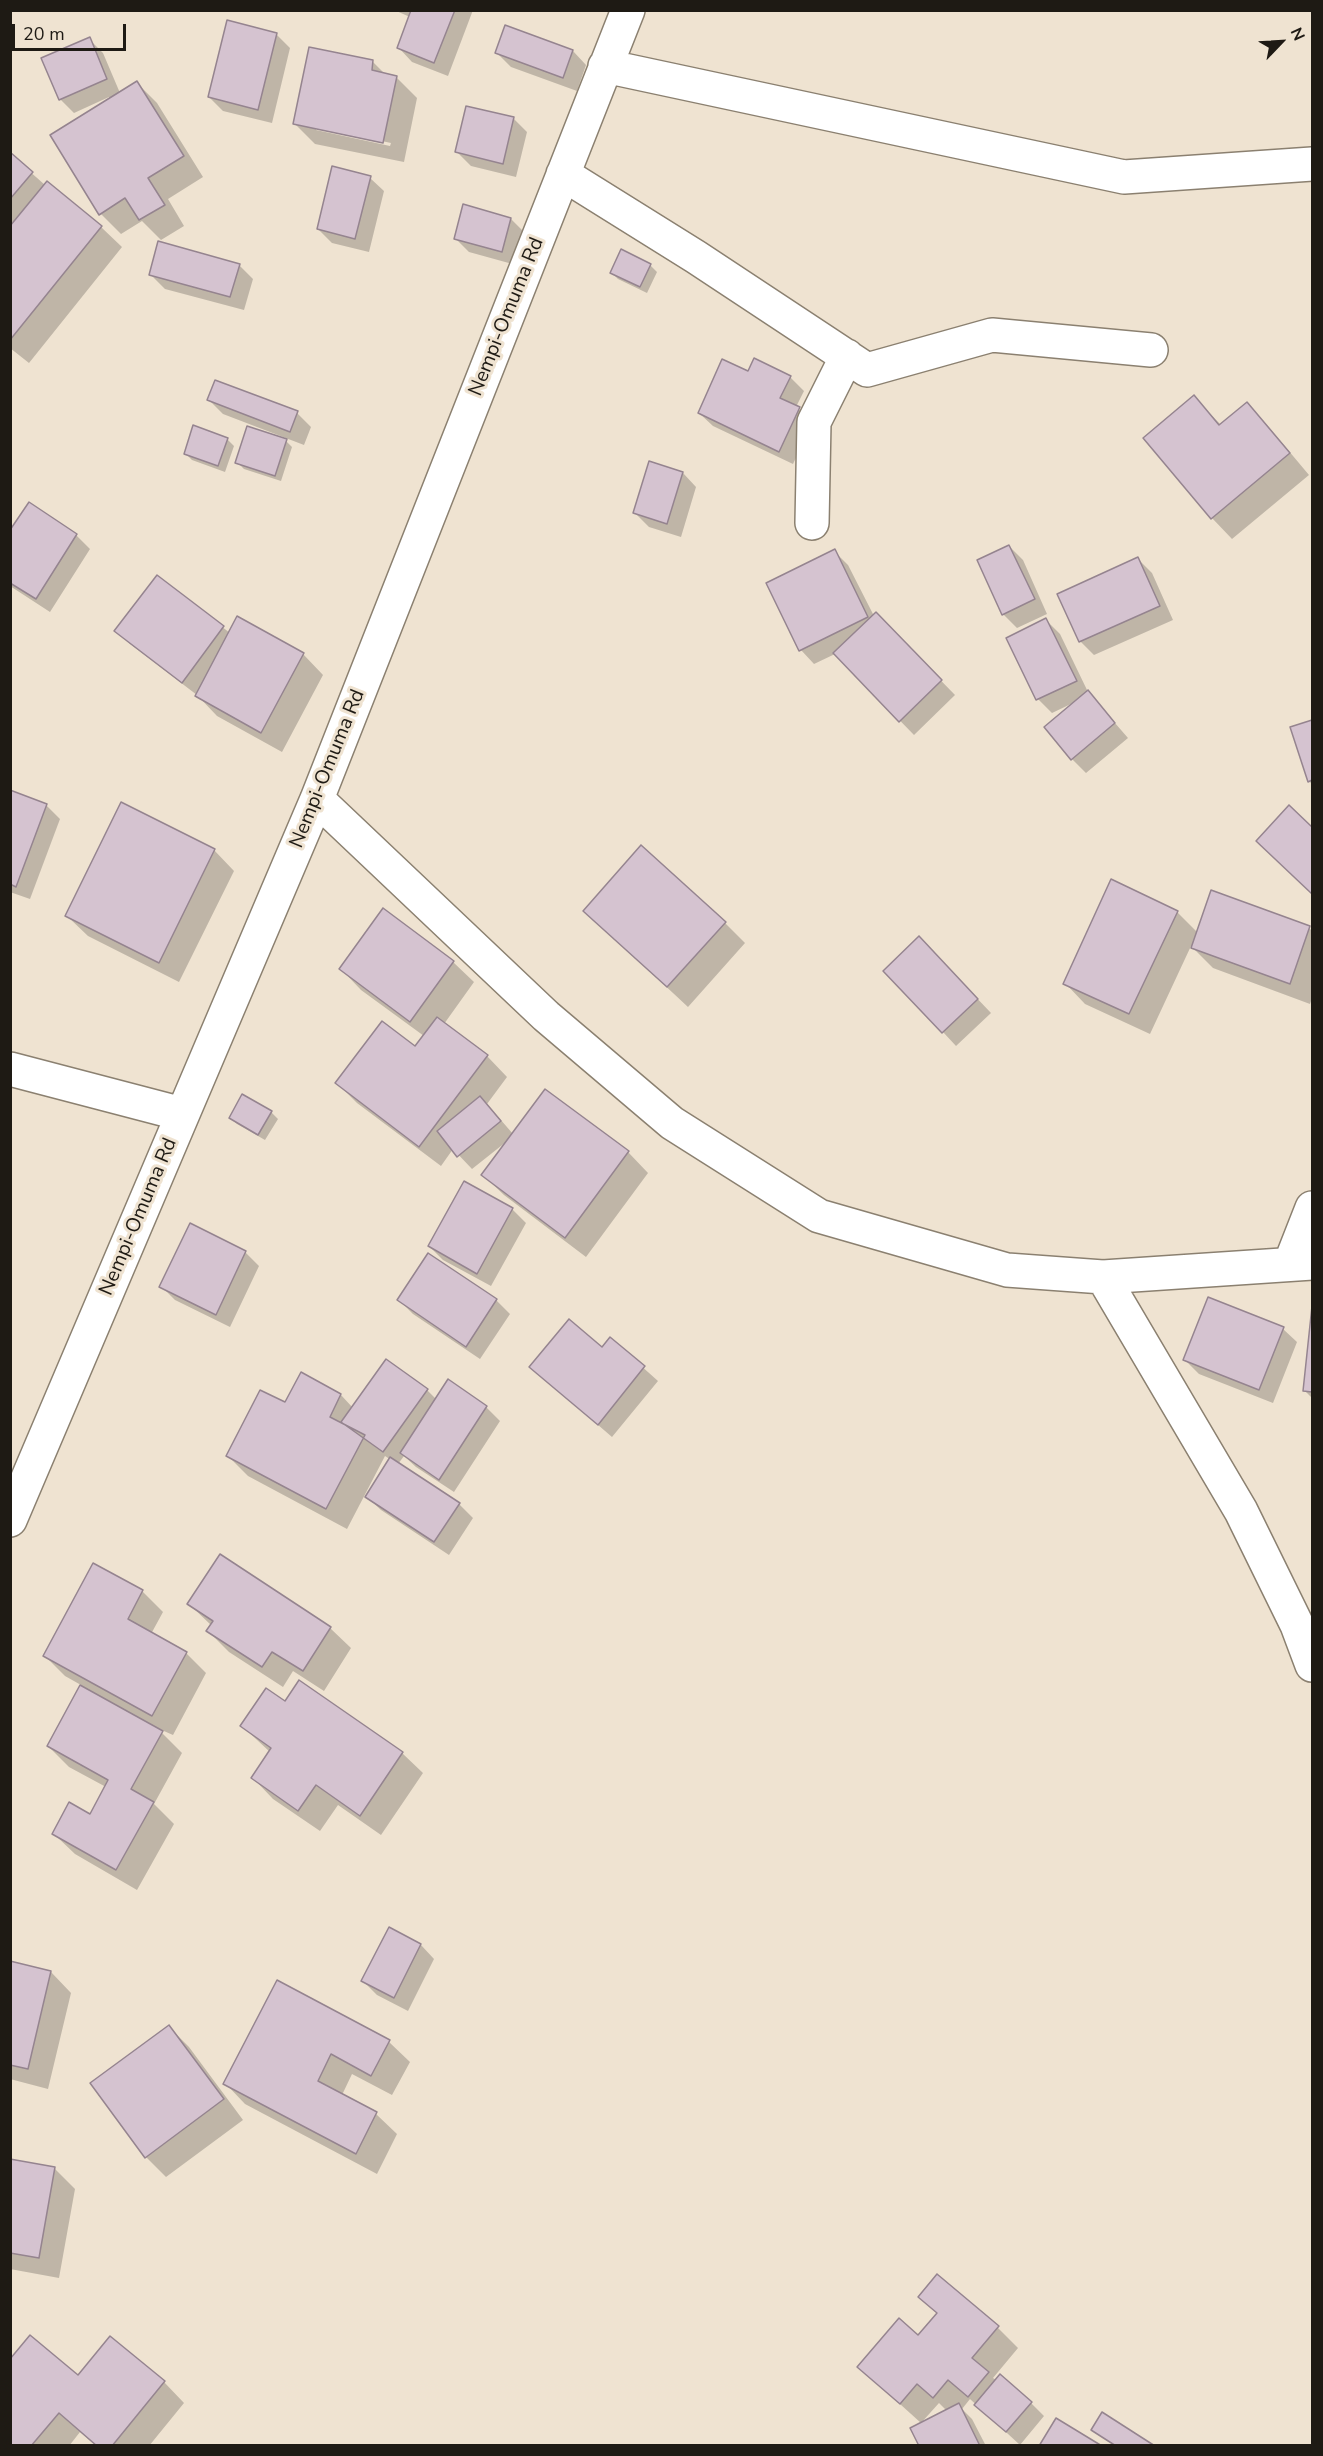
<!DOCTYPE html>
<html>
<head>
<meta charset="utf-8">
<style>
	body { margin:0 }
	#map { position:relative; width:1323px; height:2456px; overflow:hidden; background:#efe3d1; font-family:"Nunito Sans",sans-serif }
	canvas { display:block }
	.frame { position:absolute; inset:0; border:12px solid #1e1a14; pointer-events:none }
	.north { position:absolute; left:1251px; top:12px; width:60px; height:60px; -webkit-text-stroke:4px #efe3d1; paint-order:stroke; rotate:65deg; font-size:16px; font-weight:700; line-height:24px; text-align:center; color:#1e1a14 }
	.north::after { content:''; display:block; margin:auto; width:21px; height:27px; background:#1e1a14; clip-path:polygon(50% 0,100% 100%,50% 72%,0 100%) }
	.scale { position:absolute; left:12px; top:24px; width:114px; height:27px; box-sizing:border-box; border:3px solid #1e1a14; border-top:0; padding-left:8px; font-size:18px; line-height:21px; white-space:nowrap; color:#1e1a14; -webkit-text-stroke:4px #efe3d1; paint-order:stroke }
</style>
</head>
<body>
<div id="map">
<canvas width="1323" height="2456"></canvas>
<div class="frame"></div>
<div class="north">N</div>
<div class="scale">20 m</div>
</div>
<script>
const g = document.querySelector('canvas').getContext('2d');
g.lineJoin = 'round';
function paint(path, color) { g.fillStyle = color; g.fill(path, 'evenodd'); }
const shape = rows => new Path2D(rows.map(r => 'M' + r).join(''));
function trace(path, color, width, dash) { g.strokeStyle = color; g.lineWidth = width; g.lineCap = dash ? 'butt' : 'round'; g.setLineDash(dash || []); g.stroke(path); }
function drawText(font, color, halo, rows, align = 'center') {
  g.font = font + ' "Nunito Sans",sans-serif'; g.lineWidth = 6; g.setLineDash([]); g.textBaseline = 'middle'; g.strokeStyle = halo; g.fillStyle = color; for (const [text, x, y, turn = 0] of rows) {
    g.save(); g.translate(x, y); g.rotate((+turn || 0) * Math.PI / 180); g.textAlign = isNaN(turn) ? turn : align; if (halo) g.strokeText(text, 0, 0); g.fillText(text, 0, 0); g.restore();
  }
}
const shadow = shape([
	[394,10,473,10,448,76,412,62,399,48,410,17],
	[276,34,290,48,272,123,223,111,209,97],
	[89,39,103,53,120,93,137,83,157,103,203,177,168,199,184,226,161,240,142,221,121,234,101,214,110,99,109,97,74,113,60,99],
	[573,51,586,65,577,91,511,67,497,53],
	[373,62,386,75,396,77,417,98,404,162,315,144,294,123],
	[316,127,391,143,390,146,316,130],
	[513,118,527,132,516,177,471,166,457,152],
	[10,154,45,185,47,183,101,227,122,247,29,363,10,348],
	[370,178,384,191,369,252,332,243,318,229],
	[464,206,511,219,525,233,516,265,469,252,455,238],
	[239,265,253,279,244,310,165,289,151,275],
	[650,265,657,272,647,293,618,279,612,273],
	[749,373,790,377,804,391,796,407,813,422,793,464,713,426,699,413],
	[1194,397,1221,425,1247,404,1267,425,1309,475,1232,539,1212,518,1145,438],
	[209,400,297,413,311,427,304,445,223,414],
	[283,438,292,447,281,481,244,469,237,462],
	[227,439,234,446,225,472,192,460,185,453],
	[683,473,696,487,681,537,649,527,635,513],
	[10,533,76,535,90,549,50,612,10,586],
	[1009,546,1023,560,1047,614,1017,628,1003,614],
	[834,551,848,565,874,616,876,614,955,695,914,735,835,654,814,664,801,650],
	[1138,559,1152,573,1173,620,1094,655,1080,641],
	[157,577,230,633,303,654,323,675,282,752,217,716,197,695,130,644,116,631],
	[1046,620,1060,634,1088,692,1128,738,1086,773,1072,759,1073,703,1052,713,1038,699,1008,639],
	[1312,721,1312,784,1309,781,1292,728],
	[10,792,46,805,60,819,30,899,10,892],
	[1289,807,1312,829,1312,893,1271,855],
	[214,850,234,871,179,982,88,936,67,916],
	[1212,892,1312,930,1312,998,1310,1004,1213,968,1191,946,1150,1034,1085,1004,1065,983,1177,912,1198,933],
	[585,911,725,923,745,943,688,1007],
	[933,952,991,1013,956,1046,943,1032],
	[453,962,474,982,444,1024,487,1056,507,1077,487,1104,513,1134,628,1152,648,1173,586,1257,504,1195,483,1175,506,1142,472,1169,453,1149,441,1166,357,1103,337,1083,415,1048,424,1036,361,990,341,969],
	[271,1112,278,1119,265,1140,237,1124,231,1118],
	[512,1209,526,1223,491,1286,443,1260,429,1246],
	[245,1252,259,1266,230,1327,175,1300,161,1286],
	[399,1300,496,1300,510,1314,480,1359,413,1314],
	[1312,1318,1312,1398,1304,1390],
	[1283,1329,1297,1342,1273,1403,1199,1374,1185,1360],
	[611,1339,658,1381,612,1437,531,1367,603,1349],
	[427,1390,437,1400,486,1407,500,1421,454,1492,416,1467,404,1456,398,1464,459,1504,473,1518,449,1555,381,1510,367,1497,391,1460,385,1456,347,1529,248,1476,228,1456,286,1404,341,1395,353,1408],
	[94,1565,143,1592,163,1612,151,1634,186,1653,206,1673,173,1735,157,1728,182,1753,154,1804,174,1824,137,1890,75,1854,54,1834,90,1816,106,1787,69,1767,48,1746,81,1685,65,1676,45,1656],
	[189,1604,330,1628,351,1648,324,1691,293,1671,283,1687,229,1652,208,1631,212,1626],
	[300,1682,402,1753,423,1773,381,1835,338,1805,320,1831,273,1799,253,1778,270,1752,242,1726,285,1703],
	[421,1945,434,1959,408,2011,377,1995,363,1981],
	[10,1962,51,1972,71,1993,48,2089,10,2079],
	[277,1983,389,2042,410,2062,392,2095,352,2074,342,2095,376,2114,397,2134,377,2174,245,2104,225,2083],
	[169,2027,189,2047,243,2120,166,2177,146,2157],
	[10,2161,55,2169,75,2189,59,2278,10,2269],
	[920,2296,998,2328,1018,2348,993,2378,1031,2403,1044,2416,1020,2445,970,2399,962,2409,972,2419,986,2446,920,2446,947,2411,939,2403,921,2423,859,2367,919,2337,938,2314],
	[78,2377,164,2382,184,2403,149,2446,96,2446,80,2432,69,2446,10,2446]
]);
const building = shape([
	[411,10,455,10,434,63,397,48,411,10],
	[227,20,277,33,258,110,208,97,227,20],
	[505,25,573,50,563,78,495,53,505,25],
	[90,37,107,79,59,100,41,58,90,37],
	[309,47,373,60,372,70,397,76,383,143,293,124,309,47],
	[137,81,184,156,148,178,165,205,139,220,125,198,99,215,50,135,137,81],
	[466,106,514,117,503,164,455,152,466,106],
	[10,152,33,172,10,199,10,152],
	[332,166,371,176,355,239,317,229,332,166],
	[47,181,102,226,10,340,10,226,47,181],
	[463,204,511,218,502,252,454,239,463,204],
	[158,241,240,264,230,297,149,275,158,241],
	[621,249,651,264,640,287,610,273,621,249],
	[754,358,791,376,780,398,800,407,779,452,698,413,722,359,748,371,754,358],
	[215,380,298,411,290,432,207,400,215,380],
	[1194,395,1219,425,1247,402,1290,453,1211,519,1143,438,1194,395],
	[193,425,228,438,218,466,184,454,193,425],
	[247,426,287,439,275,476,235,463,247,426],
	[649,461,683,472,667,524,633,513,649,461],
	[29,502,77,534,36,599,10,583,10,530,29,502],
	[1009,545,1035,599,1002,615,977,560,1009,545],
	[835,549,868,617,799,651,766,583,835,549],
	[1138,557,1160,606,1079,642,1057,594,1138,557],
	[157,575,224,626,182,683,114,631,157,575],
	[876,612,942,680,899,722,833,653,876,612],
	[237,616,304,653,261,733,195,696,237,616],
	[1046,618,1077,681,1036,700,1006,638,1046,618],
	[1088,690,1115,723,1071,760,1044,727,1088,690],
	[1312,720,1312,780,1308,782,1290,727,1312,720],
	[10,790,47,804,16,887,10,884,10,790],
	[121,802,215,849,159,963,65,916,121,802],
	[1289,805,1312,827,1312,894,1256,841,1289,805],
	[641,845,726,922,667,987,583,911,641,845],
	[1111,879,1178,911,1129,1014,1063,984,1111,879],
	[1211,890,1310,926,1290,984,1191,948,1211,890],
	[383,908,454,961,410,1022,339,969,383,908],
	[919,936,978,999,942,1033,883,971,919,936],
	[437,1017,488,1055,419,1147,335,1083,382,1021,415,1046,437,1017],
	[545,1089,629,1151,565,1238,481,1175,545,1089],
	[242,1094,272,1111,258,1135,229,1118,242,1094],
	[480,1096,501,1121,457,1157,437,1131,480,1096],
	[464,1181,513,1208,477,1274,428,1246,464,1181],
	[190,1223,246,1251,216,1315,159,1287,190,1223],
	[428,1253,497,1299,466,1347,397,1300,428,1253],
	[1208,1297,1284,1327,1259,1390,1183,1360,1208,1297],
	[1312,1306,1312,1392,1303,1391,1312,1306],
	[569,1319,602,1347,610,1337,645,1366,598,1425,529,1367,569,1319],
	[386,1359,428,1389,383,1452,341,1422,386,1359],
	[301,1372,341,1394,330,1417,365,1435,326,1509,226,1456,260,1390,285,1402,301,1372],
	[448,1379,487,1406,439,1480,400,1453,448,1379],
	[390,1457,460,1503,434,1542,365,1497,390,1457],
	[220,1554,331,1627,303,1671,272,1652,262,1667,206,1631,213,1621,187,1604,220,1554],
	[93,1563,143,1590,128,1619,187,1652,152,1716,43,1656,93,1563],
	[299,1680,403,1752,360,1816,316,1785,298,1811,251,1778,271,1748,240,1726,266,1688,285,1701,299,1680],
	[80,1685,163,1731,131,1789,154,1802,116,1870,52,1834,69,1802,90,1814,108,1780,47,1746,80,1685],
	[389,1927,421,1944,394,1998,361,1981,389,1927],
	[10,1961,51,1971,28,2069,10,2065,10,1961],
	[277,1980,390,2040,371,2076,331,2054,318,2081,377,2112,356,2154,223,2084,277,1980],
	[169,2025,224,2099,145,2158,90,2083,169,2025],
	[10,2159,55,2167,39,2258,10,2253,10,2159],
	[937,2274,999,2326,972,2358,989,2372,968,2397,948,2380,933,2398,917,2384,900,2404,857,2367,899,2318,918,2335,937,2313,918,2297,937,2274],
	[30,2335,78,2375,110,2336,165,2381,112,2446,97,2446,59,2413,31,2446,10,2446,10,2359,30,2335],
	[1000,2374,1032,2402,1006,2432,974,2405,1000,2374],
	[959,2403,980,2446,919,2446,910,2428,959,2403],
	[1102,2412,1155,2446,1116,2446,1091,2430,1102,2412],
	[1056,2418,1102,2446,1039,2446,1056,2418]
]);
const minor = shape([
	[605,66,1124,177,1312,164],
	[563,174,696,257,867,370,992,335,1151,350],
	[812,523,814,422,847,356],
	[317,799,546,1016,672,1123,819,1216,1007,1270,1103,1277,1312,1263],
	[10,1069,182,1114],
	[1290,1264,1312,1208],
	[1103,1277,1241,1511,1297,1625,1312,1665],
	[10,1520,317,799,628,10]
]);
const streetNames = [
	["Nempi-Omuma Rd",507,317,-68],
	["Nempi-Omuma Rd",328,769,-68],
	["Nempi-Omuma Rd",139,1217,-67]
];
paint(shadow, '#0003');
paint(building, '#d5c3d0');
trace(building, '#95848f', 1.5);
trace(minor, '#8b8070', 36);
trace(minor, '#fff', 33);
drawText('20px', '#1e1a14', '#efe3d1', streetNames);
</script>
</body>
</html>
